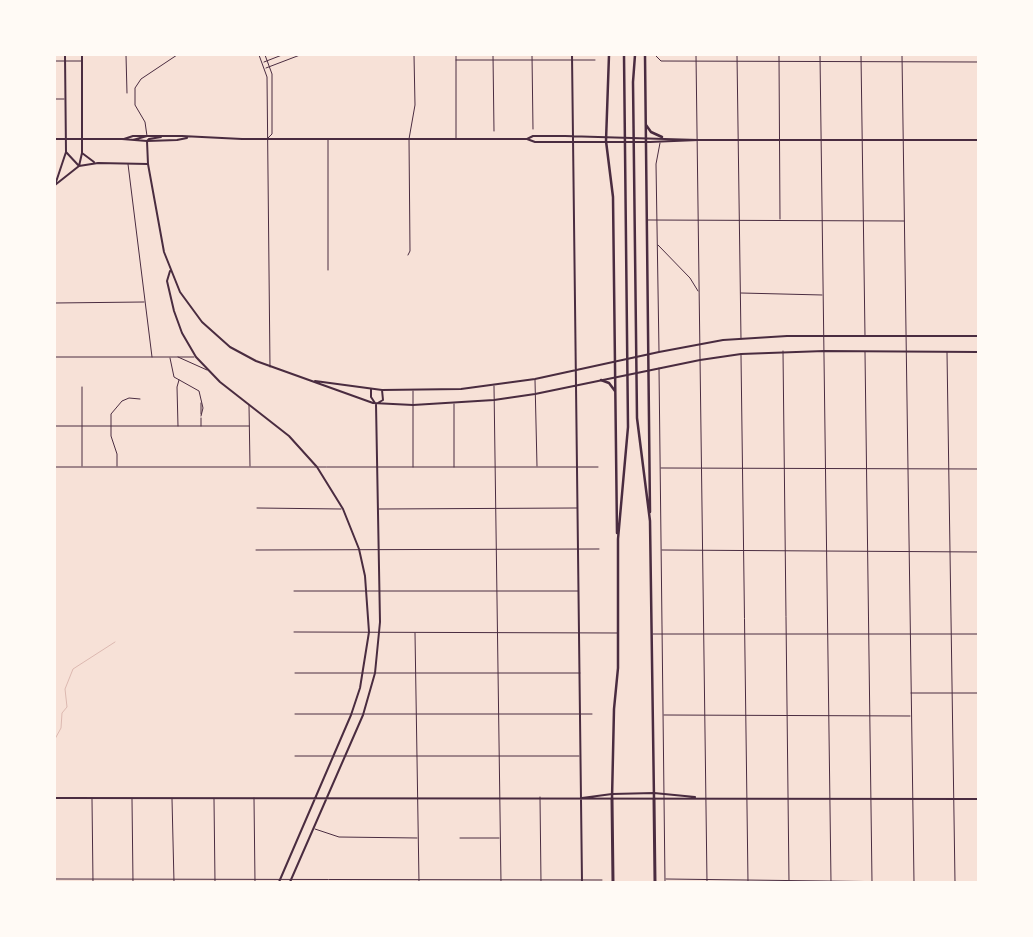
<!DOCTYPE html>
<html>
<head>
<meta charset="utf-8">
<style>
	body { margin:0 }
	#map { position:relative; width:1033px; height:937px; overflow:hidden; background:#f7e1d7; font-family:Arial,sans-serif }
	canvas { display:block }
	.frame { position:absolute; inset:0; border:56px solid #fffaf5; pointer-events:none }
</style>
</head>
<body>
<div id="map">
<canvas width="1033" height="937"></canvas>
<div class="frame"></div>
</div>
<script>
const g = document.querySelector('canvas').getContext('2d');
g.lineJoin = 'round';
const shape = rows => new Path2D(rows.map(r => 'M' + r).join(''));
function trace(path, color, width, dash) { g.strokeStyle = color; g.lineWidth = width; g.lineCap = dash ? 'butt' : 'round'; g.setLineDash(dash || []); g.stroke(path); }
const stream = shape([
	[55,739,61,728,62,713,67,707,65,689,73,669,115,642]
]);
const minor = shape([
	[126,55,127,93],
	[259,55,267,77,270,367],
	[265,55,272,74,272,134,268,138],
	[456,55,456,139],
	[493,55,494,131],
	[532,55,533,129],
	[655,55,661,61,978,62],
	[696,55,707,882],
	[737,55,741,339],
	[779,55,780,219],
	[820,55,831,882],
	[861,55,865,336],
	[902,55,914,882],
	[456,60,595,60],
	[55,61,82,61],
	[264,62,282,55],
	[266,68,300,55],
	[55,99,64,99],
	[147,136,145,122,135,105,135,88,141,79,177,55],
	[328,140,328,270],
	[128,164,152,357],
	[648,220,904,221],
	[658,245,690,278,698,291],
	[408,255,410,251,409,139,415,105,414,55],
	[741,293,822,295],
	[55,303,144,302],
	[659,351,656,164,660,143],
	[783,351,789,882],
	[865,352,872,882],
	[947,352,955,882],
	[741,355,748,882],
	[55,357,194,357],
	[178,357,207,370],
	[170,358,174,377,199,391,203,408,201,416],
	[659,368,665,882],
	[535,380,537,466],
	[494,386,501,882],
	[82,387,82,466],
	[413,391,413,467],
	[201,403,201,414],
	[454,404,454,467],
	[249,405,250,466],
	[201,418,201,426],
	[55,426,249,426],
	[178,426,177,387,179,380],
	[117,466,117,454,111,436,111,414,122,401,129,398,140,399],
	[55,467,598,467],
	[661,468,978,469],
	[257,508,341,509],
	[379,509,577,508],
	[256,550,599,549],
	[662,550,978,552],
	[294,591,578,591],
	[294,632,618,633],
	[415,633,419,882],
	[653,634,978,634],
	[295,673,580,673],
	[911,693,978,693],
	[295,714,592,714],
	[664,715,910,716],
	[295,756,579,756],
	[540,797,541,882],
	[254,798,255,882],
	[92,799,93,882],
	[132,799,133,882],
	[172,799,174,882],
	[214,799,215,882],
	[315,829,339,837,417,838],
	[460,838,499,838],
	[55,879,602,880],
	[666,879,904,882]
]);
const secondary = shape([
	[65,55,66,152,79,166],
	[572,55,582,882],
	[55,139,122,139,147,141,177,140,187,138],
	[124,139,133,136,182,136,242,139,527,139,535,142,650,142,698,140,978,140],
	[527,139,533,136,565,136,698,140],
	[133,140,147,136],
	[147,141,148,164,164,252,180,292,202,322,230,347,256,361,373,403,413,405,494,400,535,394,700,360,741,354,824,351,978,352],
	[147,141,149,139,161,137],
	[82,153,94,162],
	[79,166,82,153,82,55],
	[55,185,79,166,98,163,148,164],
	[55,185,66,152],
	[170,271,167,281,174,311,182,333,196,357,220,382,289,436,317,467,343,509,359,549,365,576,369,632,360,688,351,715,279,882],
	[315,381,382,390,461,389,535,379,659,352,723,340,787,336,978,336],
	[371,389,371,397,375,403],
	[376,404,383,400,382,390],
	[55,798,978,799],
	[582,798,612,794,654,793,695,797],
	[290,882,363,715,375,673,380,622,376,404]
]);
const trunk = shape([
	[609,55,606,141,613,197,617,533],
	[635,55,633,82,637,418,650,521,654,799],
	[645,55,650,512],
	[646,125,651,132,662,137],
	[601,380,609,383,615,391],
	[612,799,614,709,618,668,618,539,628,427,624,55]
]);
const motorway = shape([
	[612,799,613,882],
	[654,799,655,882]
]);
trace(stream, '#dcb8b0', 1);
trace(minor, '#4a2c40', 1);
trace(secondary, '#4a2c40', 2);
trace(trunk, '#4a2c40', 2.5);
trace(motorway, '#4a2c40', 3);
</script>
</body>
</html>
